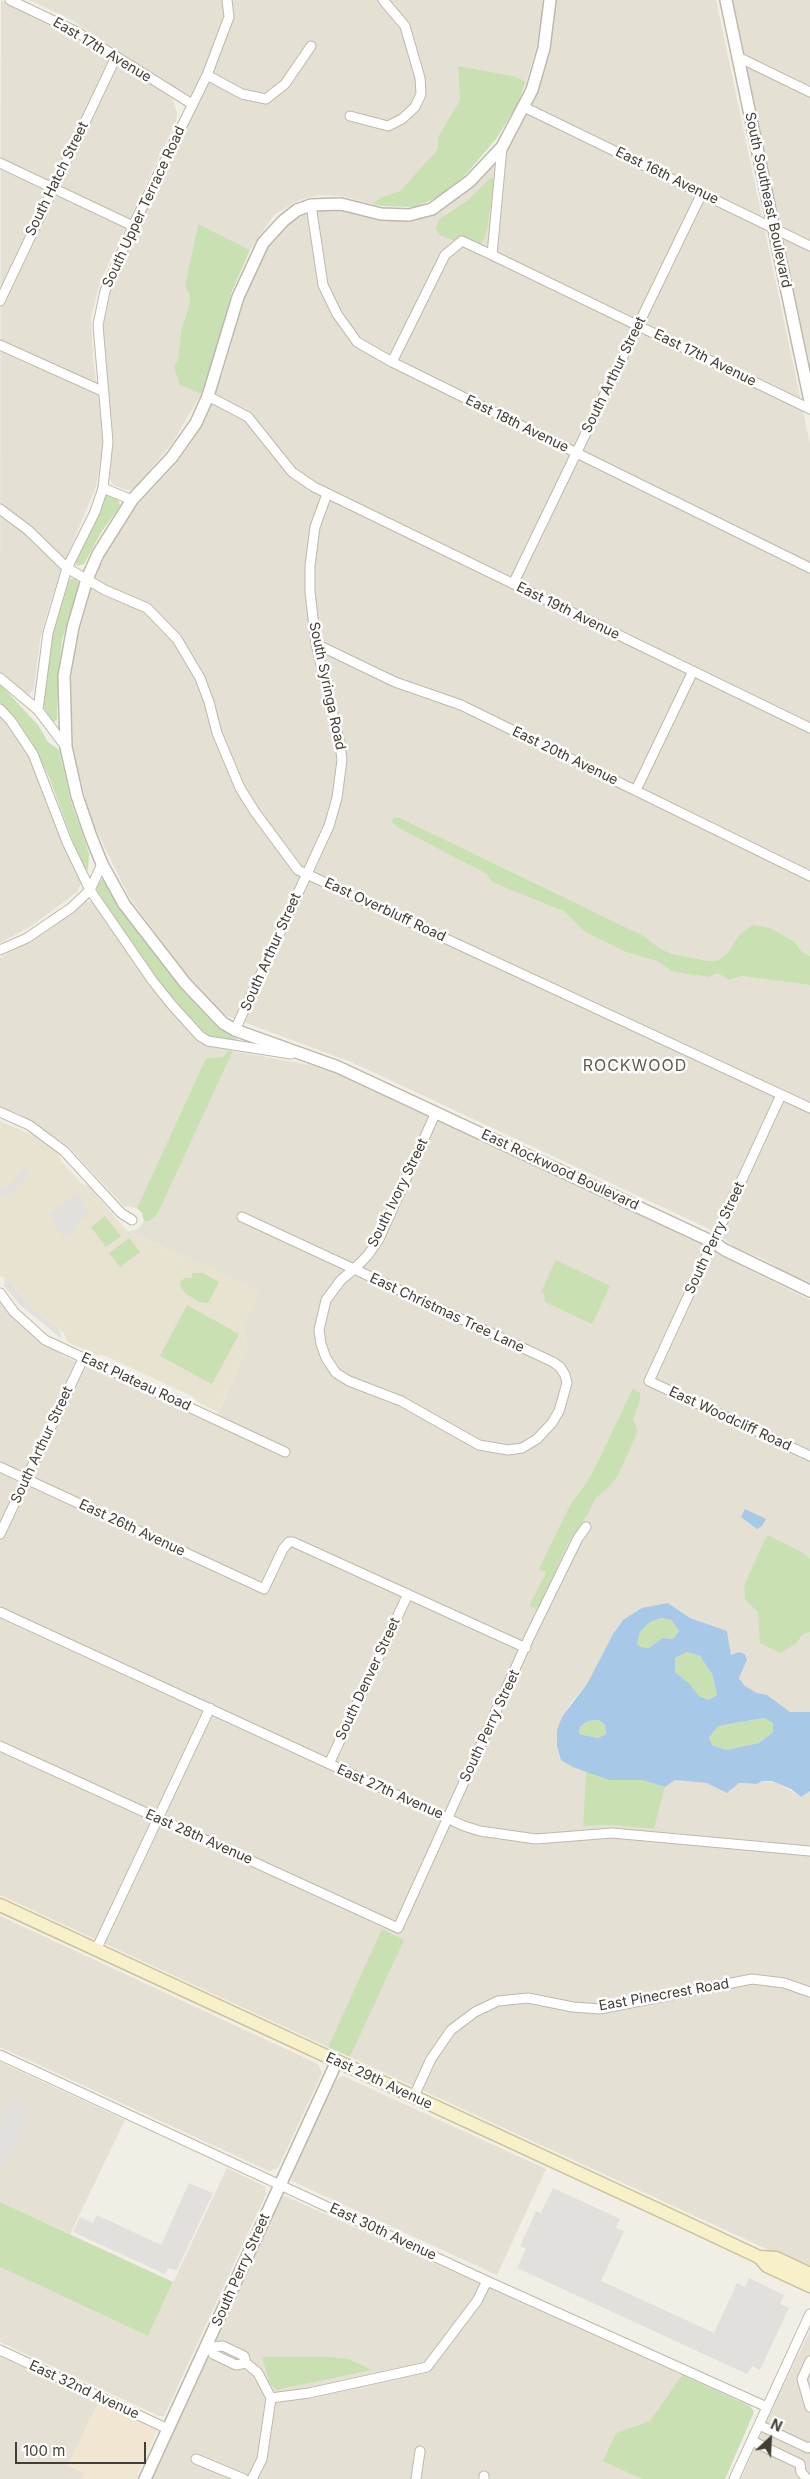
<!DOCTYPE html>
<html>
<head>
<meta charset="utf-8">
<style>
	body { margin:0 }
	#map { position:relative; width:810px; height:2479px; overflow:hidden; background:#f0eee5; font-family:Inter,sans-serif }
	canvas { display:block }
	.north { position:absolute; left:745px; top:2414px; width:50px; height:50px; -webkit-text-stroke:4px #fff; paint-order:stroke; rotate:25deg; font-size:14px; font-weight:700; line-height:20px; text-align:center; color:#423e35 }
	.north::after { content:''; display:block; margin:auto; width:18px; height:22px; background:#423e35; clip-path:polygon(50% 0,100% 100%,50% 72%,0 100%) }
	.scale { position:absolute; left:15px; top:2442px; width:131px; height:22px; box-sizing:border-box; border:2px solid #423e35; border-top:0; padding-left:6px; font-size:15px; line-height:18px; white-space:nowrap; color:#423e35; -webkit-text-stroke:4px #fff; paint-order:stroke }
</style>
</head>
<body>
<div id="map">
<canvas width="810" height="2479"></canvas>
<div class="north">N</div>
<div class="scale">100 m</div>
</div>
<script>
const g = document.querySelector('canvas').getContext('2d');
g.lineJoin = 'round';
function paint(path, color) { g.fillStyle = color; g.fill(path, 'evenodd'); }
const shape = rows => new Path2D(rows.map(r => 'M' + r).join(''));
function trace(path, color, width, dash) { g.strokeStyle = color; g.lineWidth = width; g.lineCap = dash ? 'butt' : 'round'; g.setLineDash(dash || []); g.stroke(path); }
function drawText(font, color, halo, rows, align = 'center') {
  g.font = font + ' Inter,sans-serif'; g.lineWidth = 5; g.setLineDash([]); g.textBaseline = 'middle'; g.strokeStyle = halo; g.fillStyle = color; for (const [text, x, y, turn = 0] of rows) {
    g.save(); g.translate(x, y); g.rotate((+turn || 0) * Math.PI / 180); g.textAlign = isNaN(turn) ? turn : align; if (halo) g.strokeText(text, 0, 0); g.fillText(text, 0, 0); g.restore();
  }
}
const residential = shape([
	[1,0,75,35,103,51,167,95,173,100,177,114,176,121,100,282,91,317,93,360,102,417,103,447,96,487,60,573,48,610,40,640,34,688,29,695,0,672],
	[29,0,542,0,543,11,540,34,526,82,514,76,458,66,460,100,438,137,438,149,400,191,382,197,372,204,342,196,319,195,299,200,274,215,250,250,198,224,185,285,190,296,189,306,181,331,178,360,180,385,201,394,173,442,134,489,127,490,113,485,108,475,112,432,100,326,112,278,197,99,167,84,72,20],
	[555,0,716,0,810,444,810,956,802,952,795,941,739,935,729,951,719,960,709,961,672,954,659,948,646,937,400,818,394,818,397,827,564,911,585,932,626,952,657,961,673,972,709,977,717,973,730,980,742,976,810,985,810,1282,778,1269,773,1264,754,1255,735,1248,730,1243,705,1227,351,1062,227,1016,220,1011,190,979,129,897,91,819,73,750,71,682,75,649,96,572,129,514,174,466,190,444,202,422,223,373,248,287,264,249,293,217,304,212,324,207,400,221,430,215,458,198,497,160,526,115,537,91,550,52],
	[488,180,495,182,485,237,445,214,469,199],
	[733,0,810,0,810,365,765,153],
	[0,716,8,723,30,758,64,846,81,884,77,892,33,925,0,943],
	[83,901,92,902,158,996,197,1040,206,1046,213,1045,228,1050,223,1057,206,1058,137,1208,124,1206,68,1146,20,1114,0,1107,0,958,49,930],
	[233,1051,315,1066,345,1076,698,1241,721,1256,810,1300,810,1559,802,1552,767,1536,744,1585,745,1600,796,1644,803,1634,810,1632,810,1712,790,1712,767,1696,757,1693,745,1686,739,1678,747,1660,745,1654,739,1652,731,1655,727,1631,690,1618,668,1603,623,1620,613,1634,587,1684,570,1704,557,1730,557,1746,562,1760,586,1771,583,1826,611,1825,654,1829,665,1787,675,1780,707,1783,718,1787,724,1792,730,1792,735,1785,739,1783,757,1784,762,1781,778,1783,801,1797,810,1791,810,2269,350,2057,403,1940,382,1930,328,2047,0,1895,0,1303,35,1337,65,1357,213,1424,247,1348,243,1321,260,1292,129,1231,138,1229,144,1221,150,1221,158,1213],
	[633,1388,640,1393,640,1400,632,1419,638,1431,618,1476,609,1487,596,1498,588,1514,568,1543,541,1605,529,1606,546,1572,540,1569,571,1503,587,1482,599,1459],
	[0,1916,318,2064,322,2073,278,2168,269,2171,0,2047],
	[0,2062,125,2120,70,2234,0,2202],
	[343,2076,546,2169,497,2275,292,2181,291,2173,336,2080],
	[227,2168,262,2185,265,2187,266,2194,164,2416,159,2416,0,2342,0,2267,148,2336],
	[285,2196,682,2375,650,2422,616,2433,604,2461,642,2479,151,2479,280,2198],
	[263,2357,333,2357,349,2359,371,2370,278,2390],
	[810,2331,810,2479,741,2479,779,2395],
	[0,2356,99,2401,68,2465,85,2473,82,2479,0,2479]
]);
const commercial = shape([
	[99,2401,157,2429,136,2479,82,2479,84,2473,68,2466]
]);
const education = shape([
	[0,1121,35,1136,58,1153,62,1162,81,1183,89,1186,126,1230,261,1292,243,1321,247,1348,218,1412,198,1402,192,1396,103,1355,96,1355,68,1342,63,1332,34,1310,6,1278,0,1276]
]);
const green = shape([
	[458,66,514,76,526,82,517,105,496,139,465,175,438,197,415,207,381,206,372,204,382,197,400,191,438,149,438,137,460,100],
	[491,177,495,182,487,228,485,237,479,246,462,238,455,241,440,235,436,229,439,219,469,199],
	[198,224,250,250,232,291,219,344,201,394,180,385,174,367,178,360,181,331,189,306,190,296,185,285],
	[105,495,118,499,120,506,102,531,84,564,77,566,74,559,94,526],
	[75,578,79,583,62,640,58,675,57,720,53,722,45,710,43,702,52,637,68,582,70,579],
	[0,684,38,725,48,742,59,750,71,802,89,853,88,870,85,869,75,847,49,777,34,747,0,705],
	[393,818,400,818,646,937,659,948,672,954,709,961,719,960,729,951,739,935,753,925,770,928,795,942,802,952,810,956,810,985,742,976,730,980,717,973,709,977,673,972,657,961,626,952,585,932,564,911,492,882,487,874,397,827,392,822],
	[101,880,106,881,157,958,183,991,217,1027,240,1041,211,1037,199,1028,159,982,121,930,97,891,96,888],
	[228,1050,233,1051,158,1213,150,1221,144,1221,142,1213,137,1208,206,1058,223,1057],
	[105,1216,121,1236,106,1247,91,1227],
	[129,1238,140,1252,120,1267,109,1253],
	[556,1260,610,1286,592,1324,545,1302,544,1294,541,1292],
	[192,1273,203,1273,219,1282,208,1303,200,1302,186,1294,180,1286,181,1281,185,1278,192,1278],
	[187,1305,239,1334,212,1384,160,1356],
	[633,1388,640,1393,640,1400,633,1419,638,1431,618,1476,609,1487,596,1498,588,1514,568,1543,541,1605,536,1609,529,1606,546,1572,539,1569,571,1503,587,1482,599,1459],
	[767,1535,802,1552,810,1559,810,1632,803,1634,796,1644,780,1653,760,1643,758,1612,745,1600,744,1585],
	[661,1618,671,1620,679,1631,673,1639,662,1638,649,1648,641,1647,637,1644,640,1632,650,1622],
	[687,1652,700,1656,712,1674,717,1695,708,1700,699,1696,689,1683,675,1672,675,1658],
	[764,1718,773,1723,773,1732,759,1743,726,1750,712,1745,709,1738,718,1726],
	[599,1720,605,1725,606,1734,598,1738,579,1734,580,1727,588,1721],
	[586,1771,609,1780,642,1780,665,1787,654,1829,611,1825,583,1826],
	[382,1929,404,1940,350,2057,328,2047],
	[0,2202,173,2282,148,2336,0,2267],
	[262,2357,333,2357,349,2359,372,2370,277,2390,270,2384],
	[682,2375,750,2406,754,2412,725,2479,642,2479,603,2461,616,2433,650,2421]
]);
const parking = shape([
	[21,1169,29,1171,22,1183,12,1193,0,1198,0,1190,14,1181],
	[78,1192,88,1215,74,1225,77,1230,65,1239,48,1215],
	[5,1277,34,1310,60,1330,61,1338,20,1305,4,1286],
	[11,2100,17,2101,30,2111,12,2152,0,2169,0,2122],
	[189,2183,213,2193,177,2270,168,2268,165,2274,73,2232,80,2217,93,2223,97,2215,161,2245],
	[553,2188,620,2219,616,2228,624,2231,601,2281,714,2333,737,2283,745,2287,749,2278,784,2295,780,2304,789,2308,760,2370,752,2366,747,2374,517,2268,526,2249,520,2246,536,2211,541,2213]
]);
const water = shape([
	[745,1509,766,1519,762,1526,757,1529,741,1517],
	[668,1603,690,1618,727,1631,731,1655,739,1652,745,1654,747,1660,739,1678,745,1686,757,1693,767,1695,790,1712,810,1712,810,1791,801,1797,791,1789,772,1781,762,1781,757,1784,739,1783,727,1793,707,1783,675,1780,665,1787,642,1780,609,1780,573,1767,561,1760,557,1746,557,1730,562,1717,587,1684,613,1634,623,1620,642,1608],
	[661,1618,671,1620,679,1631,673,1639,662,1638,649,1648,641,1647,637,1644,640,1632,650,1622],
	[687,1652,700,1656,712,1674,717,1695,708,1700,699,1696,689,1683,675,1672,675,1658],
	[764,1718,773,1723,773,1732,759,1743,726,1750,712,1745,709,1738,718,1726],
	[599,1720,605,1725,606,1734,598,1738,579,1734,580,1727,588,1721]
]);
const minor = shape([
	[10,0,77,32,192,104],
	[738,57,810,92],
	[207,75,242,94,266,99,285,84,311,46],
	[524,107,810,246],
	[350,116,388,126,402,119,415,107,421,94,420,78,405,26,383,0],
	[0,163,133,226],
	[311,205,323,285,337,314,357,342,392,362,810,568],
	[492,255,810,409],
	[0,301,116,57],
	[0,345,102,391],
	[392,362,445,255,462,241,492,255,502,147],
	[208,396,248,417,292,472,314,487,810,728],
	[103,488,132,500],
	[0,509,28,530,67,568,105,590,147,608,177,639,200,678,209,702,217,733,240,788,255,812,298,870,810,1108],
	[513,584,702,193],
	[316,644,395,682,461,705,810,876],
	[0,678,38,710,66,747],
	[0,709,11,721,33,754,67,842,90,890,152,980,171,1004,200,1036,208,1041,291,1054],
	[38,710,48,633,67,568,95,512,103,488,108,442,98,325,105,291,133,226,207,75,229,17,227,0],
	[636,790,693,671],
	[0,950,27,938,71,908,90,890,102,864],
	[235,1030,329,826,337,798,342,760,340,744,316,644,310,592,310,566,315,527,327,494],
	[781,1095,649,1381,810,1456],
	[0,1112,29,1125,64,1151,121,1213,132,1220],
	[242,1217,354,1269,553,1362,560,1367,565,1375,567,1383,559,1411,552,1423,537,1439,522,1448,508,1450,479,1445,401,1401,349,1381,336,1373,326,1358,321,1344,319,1330,326,1300,341,1280,354,1269,368,1255,379,1239,436,1112],
	[0,1293,14,1312,45,1340,285,1452],
	[0,1467,264,1589,283,1549,289,1542,293,1542,526,1648],
	[0,1534,84,1357],
	[0,1612,464,1826,480,1831,536,1839,612,1833,810,1851],
	[0,1746,398,1928,529,1638,578,1538,586,1527],
	[329,1764,408,1594],
	[96,1950,210,1708],
	[0,2055,487,2281,767,2407],
	[414,2096,431,2059,451,2030,475,2012,498,2001,528,1998,573,2007,600,2009,752,1979,784,1983,810,1992],
	[207,2345,212,2347,223,2346,244,2356,246,2363,258,2373,271,2398,262,2459,252,2479],
	[212,2347,213,2354,236,2365,246,2363],
	[0,2350,168,2429],
	[810,2361,802,2379,810,2407],
	[271,2398,309,2393,427,2367,477,2301,487,2281],
	[759,2425,808,2448,810,2447],
	[752,2441,800,2464,801,2472,807,2479],
	[196,2459,244,2479],
	[416,2479,420,2451],
	[484,2479,484,2476],
	[734,2479,810,2314]
]);
const tertiary = shape([
	[550,0,544,48,532,90,502,147,470,181,432,209,409,215,381,214,341,204,311,205,297,210,283,221,263,243,238,297,208,396,196,423,172,457,132,500,98,554,87,579,73,627,64,676,66,747,77,796,90,834,102,864,124,904,185,983,223,1023,235,1030,338,1067,713,1242,725,1250,810,1291],
	[726,0,810,401],
	[145,2479,337,2061]
]);
const secondary = shape([
	[0,1905,676,2218,759,2257,767,2266,810,2286],
	[759,2257,776,2258,810,2274]
]);
const streetNames = [
	["East 17th Avenue",102,50,31],
	["East 16th Avenue",667,176,26],
	["South Hatch Street",57,179,-64],
	["South Southeast Boulevard",768,200,78],
	["South Upper Terrace Road",144,207,-65],
	["East 17th Avenue",705,358,26],
	["South Arthur Street",614,375,-64],
	["East 18th Avenue",517,424,26],
	["East 19th Avenue",568,611,26],
	["South Syringa Road",327,686,78],
	["East 20th Avenue",565,756,26],
	["East Overbluff Road",385,910,25],
	["South Arthur Street",271,952,-66],
	["East Rockwood Boulevard",560,1170,25],
	["South Ivory Street",398,1193,-64],
	["South Perry Street",715,1238,-65],
	["East Christmas Tree Lane",447,1313,25],
	["East Plateau Road",136,1382,25],
	["East Woodcliff Road",730,1419,25],
	["South Arthur Street",42,1445,-65],
	["East 26th Avenue",132,1528,25],
	["South Denver Street",368,1679,-65],
	["South Perry Street",490,1726,-65],
	["East 27th Avenue",390,1792,24],
	["East 28th Avenue",199,1837,24],
	["East Pinecrest Road",664,1995,-10],
	["East 29th Avenue",379,2081,25],
	["East 30th Avenue",383,2232,25],
	["South Perry Street",241,2270,-66],
	["East 32nd Avenue",84,2390,25]
];
const quarterNames = [
	["ROCKWOOD",635,1066]
];
paint(residential, '#e4e0d4');
paint(commercial, '#f0e6d2');
paint(education, '#e8e3d0');
paint(green, '#c8e0b2');
paint(parking, '#e2e0dd');
paint(water, '#a8c8e7');
trace(minor, '#bdb9ac', 11);
trace(tertiary, '#bdb9ac', 14);
trace(secondary, '#cbc299', 15);
trace(minor, '#fff', 9);
trace(tertiary, '#fff', 11);
trace(secondary, '#f8f0c8', 12);
drawText('14px', '#423e35', '#fff', streetNames);
g.letterSpacing = '1px';
drawText('16px', '#635c4e', '#fff', quarterNames);
g.letterSpacing = '0px';
</script>
</body>
</html>
